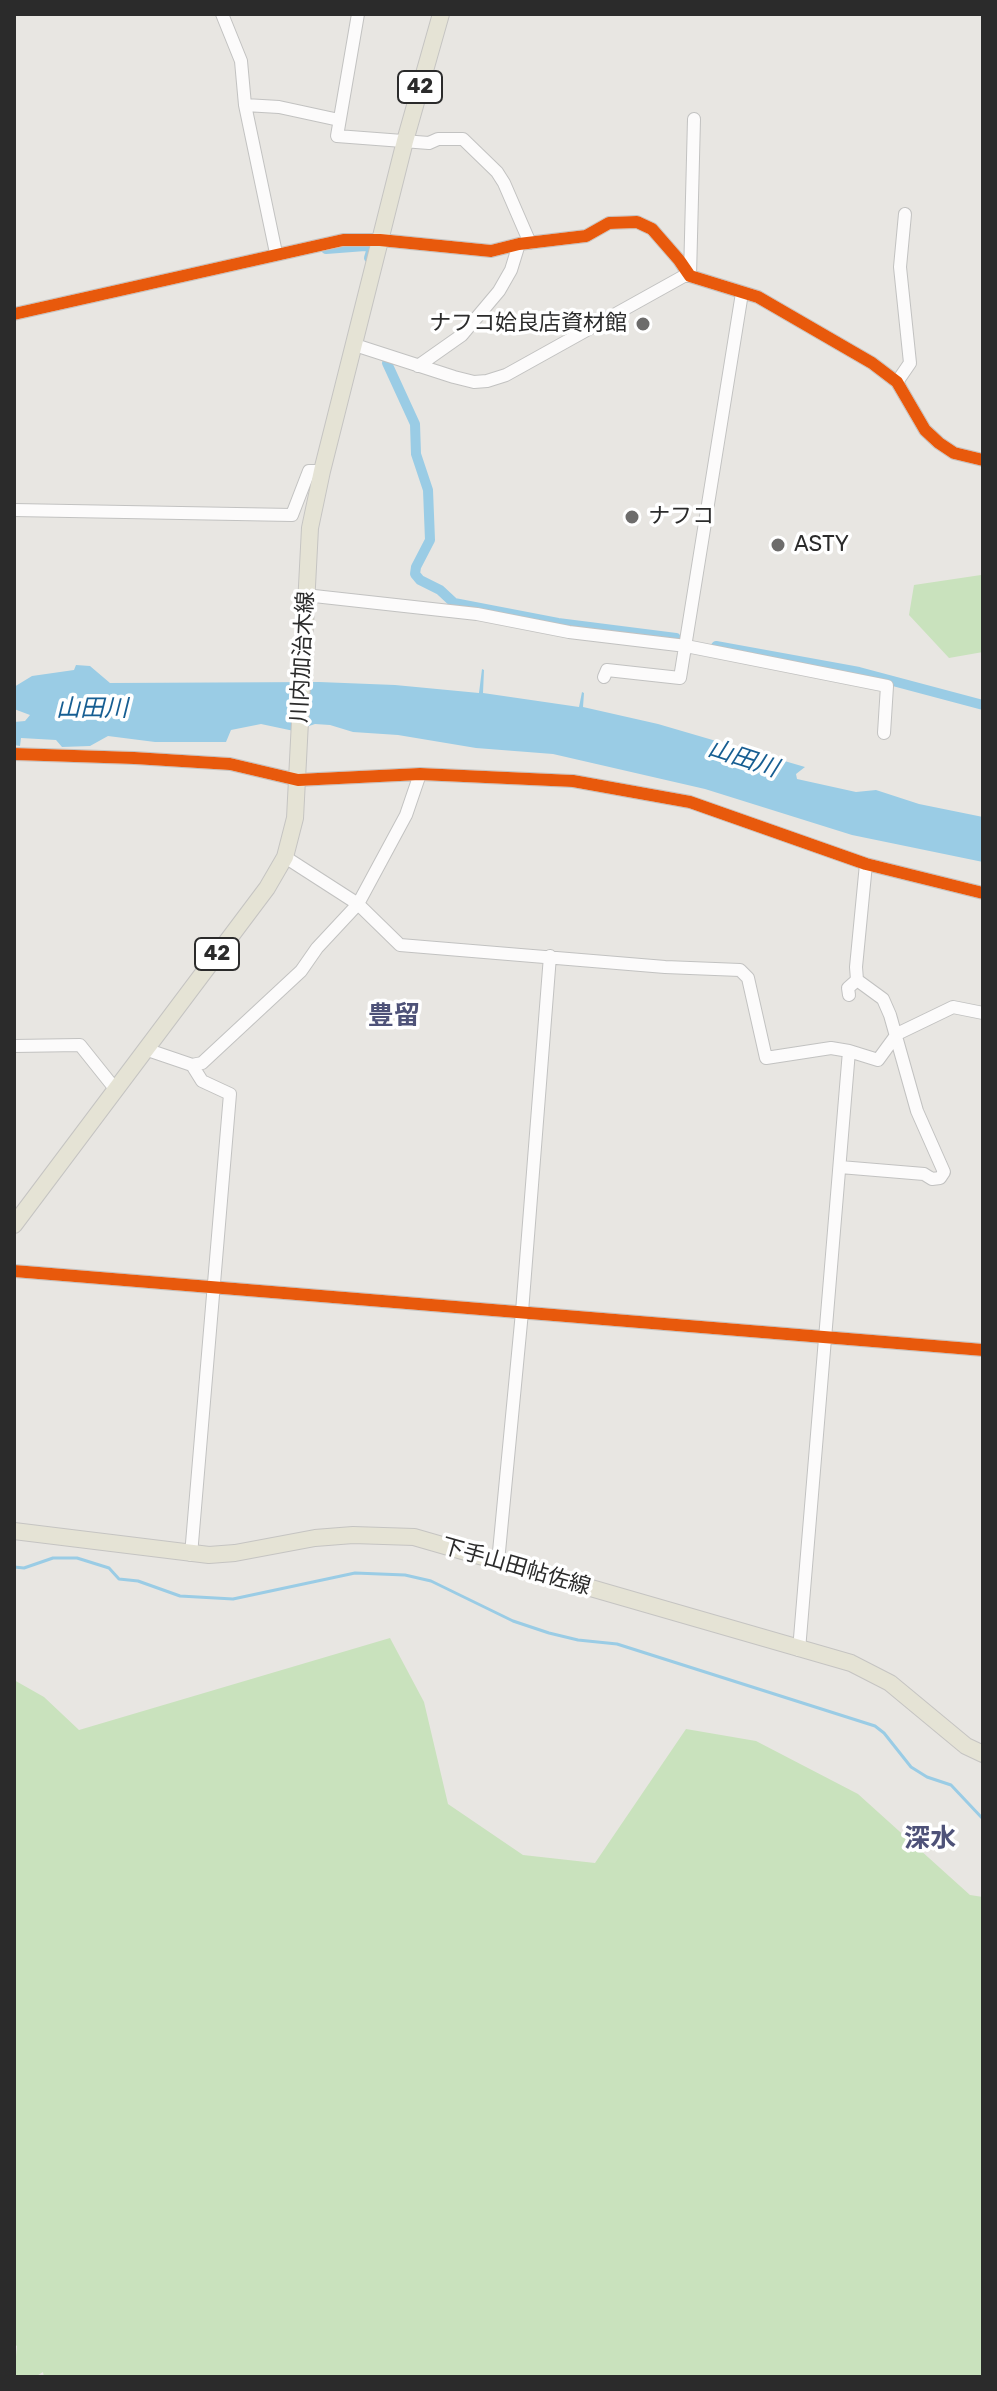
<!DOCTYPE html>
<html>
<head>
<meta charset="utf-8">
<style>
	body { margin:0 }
	#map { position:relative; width:997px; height:2391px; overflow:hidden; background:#e8e6e2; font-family:Rubik,sans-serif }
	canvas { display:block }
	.frame { position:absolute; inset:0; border:16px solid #2b2b2b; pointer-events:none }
</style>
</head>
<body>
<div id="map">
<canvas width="997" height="2391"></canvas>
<div class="frame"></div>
</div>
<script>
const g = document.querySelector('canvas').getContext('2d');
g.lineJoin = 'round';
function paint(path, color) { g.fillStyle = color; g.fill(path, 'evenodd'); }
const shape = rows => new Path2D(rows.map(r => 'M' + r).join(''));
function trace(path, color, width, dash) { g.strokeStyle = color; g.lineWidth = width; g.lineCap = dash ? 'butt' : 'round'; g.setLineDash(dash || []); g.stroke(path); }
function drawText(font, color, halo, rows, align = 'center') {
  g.font = font + ' Rubik,"Noto Sans JP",sans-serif'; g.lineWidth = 7; g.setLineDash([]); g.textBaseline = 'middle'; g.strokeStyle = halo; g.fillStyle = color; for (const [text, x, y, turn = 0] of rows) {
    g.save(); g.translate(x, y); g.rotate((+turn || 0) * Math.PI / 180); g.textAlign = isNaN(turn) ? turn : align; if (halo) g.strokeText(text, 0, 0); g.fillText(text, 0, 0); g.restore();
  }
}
const green = shape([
	[983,528,983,652,949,658,909,615,914,585,981,575],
	[390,1638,424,1702,448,1804,523,1855,595,1863,686,1729,756,1741,858,1794,970,1895,983,1897,983,2377,44,2377,43,2372,35,2377,14,2377,17,2346,14,2344,14,1680,44,1697,79,1730]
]);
const water = shape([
	[76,665,90,666,110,683,319,682,395,685,479,693,482,669,484,670,483,693,579,707,582,692,584,693,583,707,658,724,805,767,796,774,797,779,856,792,876,790,919,804,983,817,983,862,852,835,705,789,553,754,476,748,398,735,353,732,330,725,315,724,294,731,261,724,231,730,226,742,155,742,108,736,90,746,62,747,56,740,21,738,20,746,14,745,14,722,25,721,30,715,14,709,14,687,32,676,74,670]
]);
const stream = shape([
	[14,1567,24,1568,53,1558,77,1558,109,1568,119,1579,138,1581,180,1596,233,1599,355,1573,405,1575,431,1581,513,1621,549,1633,578,1640,617,1644,875,1726,884,1733,911,1767,927,1777,951,1785,983,1819]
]);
const canal = shape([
	[326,249,365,246,372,248,369,258],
	[387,363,415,424,416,454,428,490,430,540,416,567,415,574,420,580,440,590,454,603,558,623,676,638],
	[716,646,859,672,983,705]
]);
const minor = shape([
	[222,14,241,61,245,105,276,253],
	[358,14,337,136,429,143,438,139,463,139,497,172,504,183,530,243],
	[245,105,279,107,339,120],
	[690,276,694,119],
	[14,314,343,240,380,240,491,251,519,244,586,236,609,223,637,222,652,229,679,260,690,276,758,297,872,363,897,382,925,430,939,443,954,453,983,460],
	[355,345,454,377,474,382,487,381,506,375,684,276,690,276],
	[418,366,462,335,499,291,511,270,519,244],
	[897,382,910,363,900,267,905,214],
	[14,510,292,515,309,471,322,471],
	[305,595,477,614,569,632,686,646,887,686,884,733],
	[604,677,607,670,680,678,742,293],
	[14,754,134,758,230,764,298,780,420,774,573,781,690,802,866,864,983,893],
	[285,857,358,904,400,945,665,967,740,970,748,978,766,1058,831,1048,849,1051,878,1060,897,1034,953,1007,983,1013],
	[849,995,848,988,857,980],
	[14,1046,80,1045,116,1090],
	[145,1049,192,1065,202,1063,301,971,317,948,358,904,406,815,420,774],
	[840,1167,924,1174,932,1179,940,1178,944,1172,917,1111,890,1015,883,999,857,980,856,967,866,864],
	[14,1271,983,1350],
	[191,1555,230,1094,202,1081,192,1065],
	[498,1562,522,1312,550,956],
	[799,1650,849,1051]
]);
const major = shape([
	[14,1225,267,888,285,857,295,818,310,528,322,471,405,141,441,14],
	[14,1531,209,1555,235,1553,315,1538,353,1535,414,1537,851,1663,890,1683,966,1746,983,1754]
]);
const cycleway = shape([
	[14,314,343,240,380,240,491,251,519,244,586,236,609,223,637,222,652,229,679,260,690,276,758,297,872,363,897,382,925,430,939,443,954,453,983,460],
	[14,754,134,758,230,764,298,780,420,774,573,781,690,802,866,864,983,893],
	[14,1271,983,1350]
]);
const markers = [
	[643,324,8,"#6d6c6b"],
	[632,517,8,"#6d6c6b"],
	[778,545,8,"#6d6c6b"]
];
const shields = [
	[420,87,44],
	[217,954,44]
];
const shieldNames = [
	["42",420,87],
	["42",217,954]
];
const poiNames = [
	["ナフコ姶良店資材館",627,324,"right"],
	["ナフコ",648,517],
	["ASTY",794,545]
];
const streetNames = [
	["川内加治木線",303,657,-87],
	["下手山田帖佐線",516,1567,16]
];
const waterNames = [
	["山田川",92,709],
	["山田川",743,759,18]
];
const quarterNames = [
	["豊留",394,1016],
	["深水",930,1839]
];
paint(green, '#c9e2bd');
paint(water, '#9acce5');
trace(stream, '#9acce5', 3);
trace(canal, '#9acce5', 10);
trace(minor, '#c2c2c1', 14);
trace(major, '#c5c4c2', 18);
trace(minor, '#fcfbfb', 12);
trace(major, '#e5e3d5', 16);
trace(cycleway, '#e8590c', 12);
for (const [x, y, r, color] of markers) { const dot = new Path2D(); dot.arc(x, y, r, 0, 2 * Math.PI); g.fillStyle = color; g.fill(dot); trace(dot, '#fff', 3); }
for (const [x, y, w] of shields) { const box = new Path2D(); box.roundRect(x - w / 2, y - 16, w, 32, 6); g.fillStyle = '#fff'; g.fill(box); trace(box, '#2b2b2b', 2); }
drawText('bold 20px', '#2b2b2b', null, shieldNames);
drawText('22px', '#2b2b2b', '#fff', poiNames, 'left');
drawText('22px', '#2b2b2b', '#fff', streetNames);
drawText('italic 24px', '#175e92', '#fff', waterNames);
drawText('bold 26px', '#4e5278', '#fff', quarterNames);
</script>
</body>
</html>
